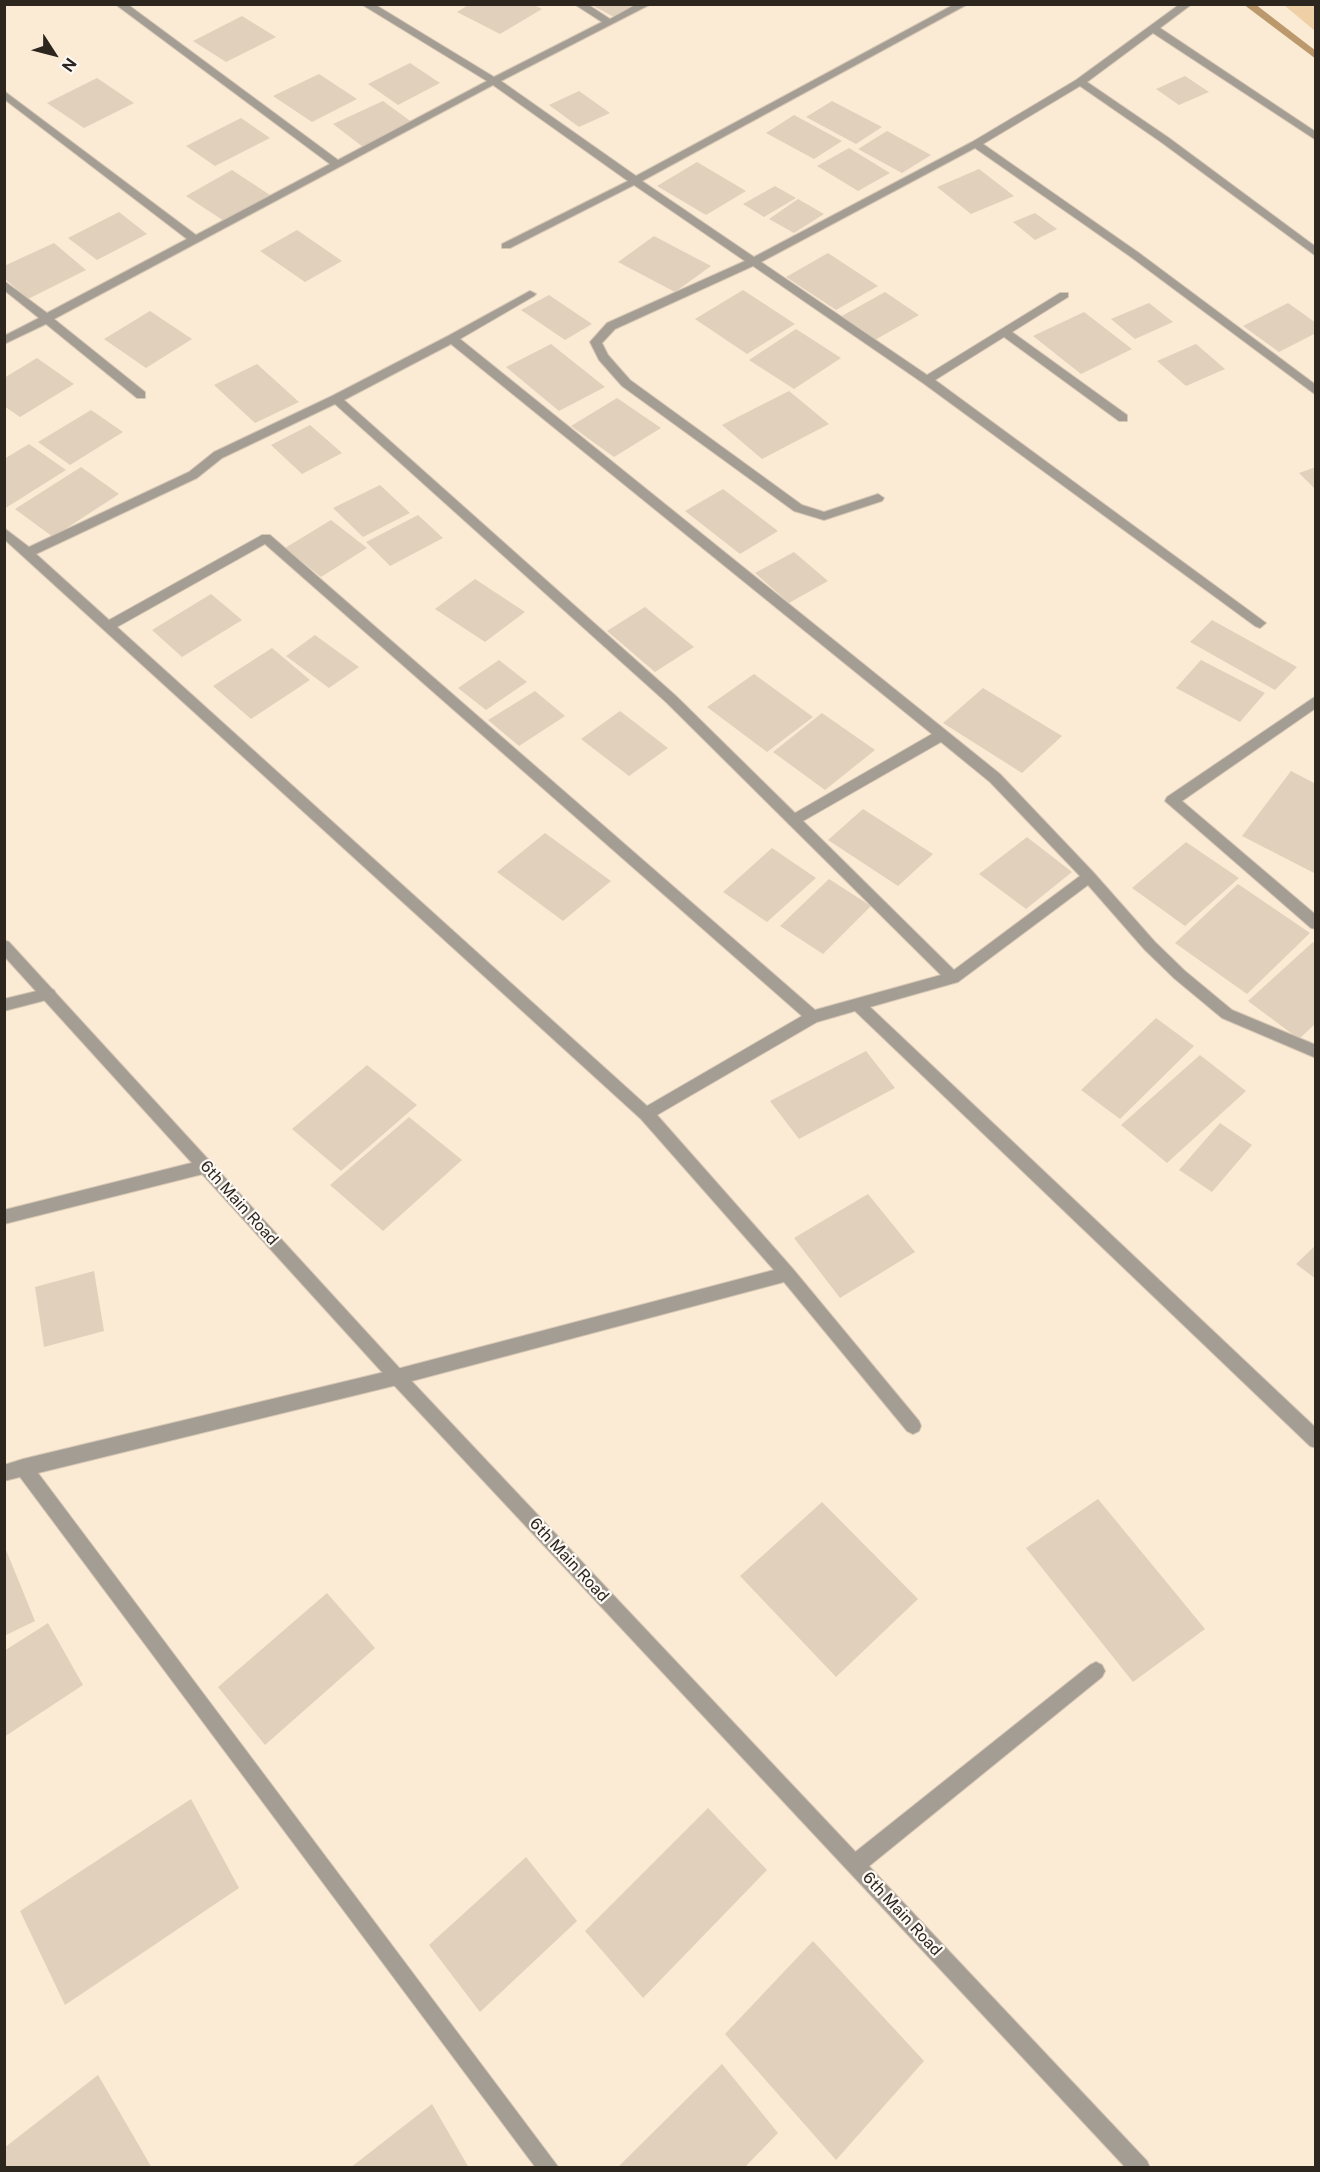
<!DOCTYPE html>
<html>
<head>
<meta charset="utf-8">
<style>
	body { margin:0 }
	#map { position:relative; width:1320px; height:2172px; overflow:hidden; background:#fbead4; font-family:"Public Sans",sans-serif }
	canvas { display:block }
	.frame { position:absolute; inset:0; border:6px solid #2d261e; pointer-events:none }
	.north { position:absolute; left:24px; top:24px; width:60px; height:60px; -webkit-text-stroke:4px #fdf9f5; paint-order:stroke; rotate:126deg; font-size:16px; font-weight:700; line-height:24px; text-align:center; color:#2d261e }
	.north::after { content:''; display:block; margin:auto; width:21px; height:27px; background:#2d261e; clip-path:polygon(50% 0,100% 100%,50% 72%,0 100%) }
</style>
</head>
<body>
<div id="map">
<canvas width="1320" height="2172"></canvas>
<div class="frame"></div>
<div class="north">N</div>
</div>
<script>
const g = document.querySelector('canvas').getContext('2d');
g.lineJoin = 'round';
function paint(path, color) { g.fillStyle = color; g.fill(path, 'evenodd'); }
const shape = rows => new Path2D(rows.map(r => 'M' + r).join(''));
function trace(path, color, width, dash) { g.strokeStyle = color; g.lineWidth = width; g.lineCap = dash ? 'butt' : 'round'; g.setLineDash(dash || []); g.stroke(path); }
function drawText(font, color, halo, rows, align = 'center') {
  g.font = font + ' "Public Sans",sans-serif'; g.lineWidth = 4.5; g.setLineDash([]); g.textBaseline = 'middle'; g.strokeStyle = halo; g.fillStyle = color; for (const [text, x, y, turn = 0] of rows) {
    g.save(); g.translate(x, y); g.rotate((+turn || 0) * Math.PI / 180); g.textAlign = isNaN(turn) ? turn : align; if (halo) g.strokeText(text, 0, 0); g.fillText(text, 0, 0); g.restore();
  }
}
const green = shape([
	[1284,5,1315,5,1315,31]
]);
const stream = shape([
	[1243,4,1255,4,1316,51,1316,59,1243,4]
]);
const building = shape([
	[470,4,532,4,542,9,500,34,457,12],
	[590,4,638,4,614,17],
	[242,16,276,37,226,62,193,41],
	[410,63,440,83,398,105,368,84],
	[319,74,357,99,312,122,273,96],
	[1185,76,1209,92,1179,105,1156,89],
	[97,78,134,103,84,128,47,103],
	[579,91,610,113,579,127,549,105],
	[383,101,413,123,363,147,333,124],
	[832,101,882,127,856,144,806,117],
	[794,115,842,141,814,159,766,133],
	[241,118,270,138,215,166,186,146],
	[887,131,931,155,902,173,858,149],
	[849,148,890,173,858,191,817,166],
	[697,162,746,191,706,215,657,186],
	[979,169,1014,196,971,214,937,187],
	[232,170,270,195,224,221,186,196],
	[775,186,796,198,764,217,743,204],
	[798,199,824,214,794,233,769,219],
	[119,212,147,234,97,260,68,238],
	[1035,213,1057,229,1035,240,1013,222],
	[297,230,342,261,305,282,260,251],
	[654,236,711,266,675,292,618,262],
	[54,243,86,270,28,299,4,278,4,266],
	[828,253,878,286,836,310,786,277],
	[743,290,795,324,747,354,695,319],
	[885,292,919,315,873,341,840,317],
	[549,295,592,324,565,340,521,310],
	[1149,303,1173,322,1135,339,1111,319],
	[1288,303,1316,323,1316,333,1279,352,1243,326],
	[150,311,192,339,146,368,104,339],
	[1084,312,1132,349,1081,374,1033,336],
	[796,329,841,358,794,389,749,360],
	[551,344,605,387,559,411,506,367],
	[1196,344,1225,369,1186,386,1157,361],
	[37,358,74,384,20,417,4,406,4,378],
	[257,364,299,402,255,423,214,385],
	[789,391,829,424,762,459,722,425],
	[617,398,661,428,614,457,571,426],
	[91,410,123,432,70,465,38,442],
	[310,425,342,453,302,474,271,445],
	[29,444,66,470,4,509,4,459],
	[81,467,119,494,53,537,15,509],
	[1316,467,1316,490,1299,473],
	[380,485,410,513,363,537,333,508],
	[723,489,778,531,740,554,685,511],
	[418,515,443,538,390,566,366,542],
	[331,520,367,548,321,577,285,548],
	[794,552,828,581,789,603,755,573],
	[475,579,525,612,485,642,435,609],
	[211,594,242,620,182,657,152,630],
	[645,607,694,647,655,672,607,631],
	[1212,620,1297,667,1275,690,1190,642],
	[315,635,359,667,329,688,286,656],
	[272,648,310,680,251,719,213,686],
	[499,660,527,682,486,710,458,688],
	[1201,660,1265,693,1240,722,1176,688],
	[754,674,813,717,767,752,707,707],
	[983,688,1062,736,1022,773,943,723],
	[535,691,565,716,519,746,488,720],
	[620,711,668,748,629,776,581,739],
	[822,713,875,750,825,790,773,752],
	[1291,771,1316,784,1316,874,1242,836],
	[863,809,933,854,898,886,828,840],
	[545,833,611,881,563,921,497,872],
	[1027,837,1072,872,1026,909,979,874],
	[1186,842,1239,878,1185,926,1132,888],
	[772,848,816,878,767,922,723,892],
	[829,879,871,906,823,954,780,926],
	[1238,884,1310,933,1247,994,1175,943],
	[1313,942,1316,944,1316,1023,1299,1039,1248,1001],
	[1156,1018,1194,1046,1120,1119,1081,1090],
	[866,1051,895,1088,799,1139,770,1101],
	[1200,1055,1246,1091,1167,1163,1121,1125],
	[367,1065,417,1105,341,1171,292,1129],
	[409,1117,462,1160,383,1231,330,1185],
	[1220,1123,1252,1145,1212,1192,1179,1170],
	[868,1194,915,1252,840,1298,794,1238],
	[1316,1245,1316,1279,1296,1264],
	[94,1271,104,1331,44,1347,35,1287],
	[1098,1499,1205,1629,1133,1682,1026,1548],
	[822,1502,918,1599,836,1677,740,1576],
	[4,1545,35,1621,4,1636],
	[327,1593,375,1648,265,1745,218,1687],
	[48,1623,83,1685,4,1737,4,1651],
	[191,1799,239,1888,65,2005,20,1911],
	[708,1808,767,1870,643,1998,585,1931],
	[526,1857,577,1921,480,2012,429,1945],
	[813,1941,924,2061,836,2160,725,2034],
	[722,2064,778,2133,744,2168,617,2168],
	[98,2075,152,2168,4,2168,4,2148],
	[432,2104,469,2168,350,2168]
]);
const minor = shape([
	[115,4,127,4,338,160,487,81,361,4,374,4,494,77,602,22,574,4,587,4,610,19,637,4,651,4,501,81,636,176,955,4,968,4,642,181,754,257,972,142,1076,80,1180,4,1192,4,1160,28,1316,132,1316,140,1153,33,1087,82,1169,138,1316,247,1316,256,1161,142,1080,86,983,144,1139,253,1316,385,1316,395,1131,257,975,148,761,262,927,375,1060,293,1068,293,1068,297,1012,332,1127,415,1127,421,1119,421,1004,337,935,380,1266,623,1260,628,1255,626,923,383,753,266,615,329,602,343,608,355,630,380,802,505,824,512,878,494,884,498,882,501,824,520,794,511,622,386,599,360,590,342,607,323,745,261,634,185,510,248,502,248,502,244,628,181,493,85,54,319,145,392,145,398,137,398,46,324,4,344,4,336,39,318,4,290,4,281,47,313,187,239,4,99,4,91,196,235,330,164,115,4],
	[530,291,536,294,534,296,460,339,1000,774,1094,873,1155,942,1185,971,1232,1010,1316,1045,1316,1058,1222,1018,1175,979,1145,950,1088,885,958,982,870,1007,1316,1428,1316,1448,1310,1446,855,1011,817,1022,657,1115,793,1269,919,1421,921,1426,919,1431,913,1434,907,1431,784,1282,397,1385,38,1473,559,2168,536,2168,20,1477,4,1481,4,1465,23,1459,397,1369,774,1270,641,1119,4,539,4,528,29,547,189,472,214,452,332,396,448,336,530,291],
	[451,344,932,734,795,813,676,696,344,400,451,344],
	[335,404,666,702,941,975,815,1010,270,535,262,535,109,620,36,554,197,478,222,458,335,404],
	[265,544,802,1016,647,1106,117,627,265,544],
	[941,742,990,782,1080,876,954,970,803,821,941,742],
	[1316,696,1316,708,1182,801,1316,915,1316,929,1311,928,1165,801,1167,797,1316,696],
	[49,988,54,990,56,994,54,998,4,1011,4,999,49,988],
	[207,1159,212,1161,215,1166,212,1171,207,1173,4,1224,4,1210,207,1159],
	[1096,1662,1102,1665,1105,1671,1102,1677,863,1871,856,1873,849,1871,847,1864,849,1857,1090,1665,1096,1662]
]);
const tertiary = shape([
	[4,940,9,942,403,1372,1147,2161,1150,2168,1126,2168,391,1382,4,956,4,940]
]);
const streetNames = [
	["6th Main Road",239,1203,48],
	["6th Main Road",569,1560,47],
	["6th Main Road",902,1914,47]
];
paint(green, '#eecfa6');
paint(stream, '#bb996c');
paint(building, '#e1d0bb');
trace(minor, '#d6c7b3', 2);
trace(tertiary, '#d6c7b3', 2);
paint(minor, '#a49d94');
paint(tertiary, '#a49d94');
drawText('16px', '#2d261e', '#fdf9f5', streetNames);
</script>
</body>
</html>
